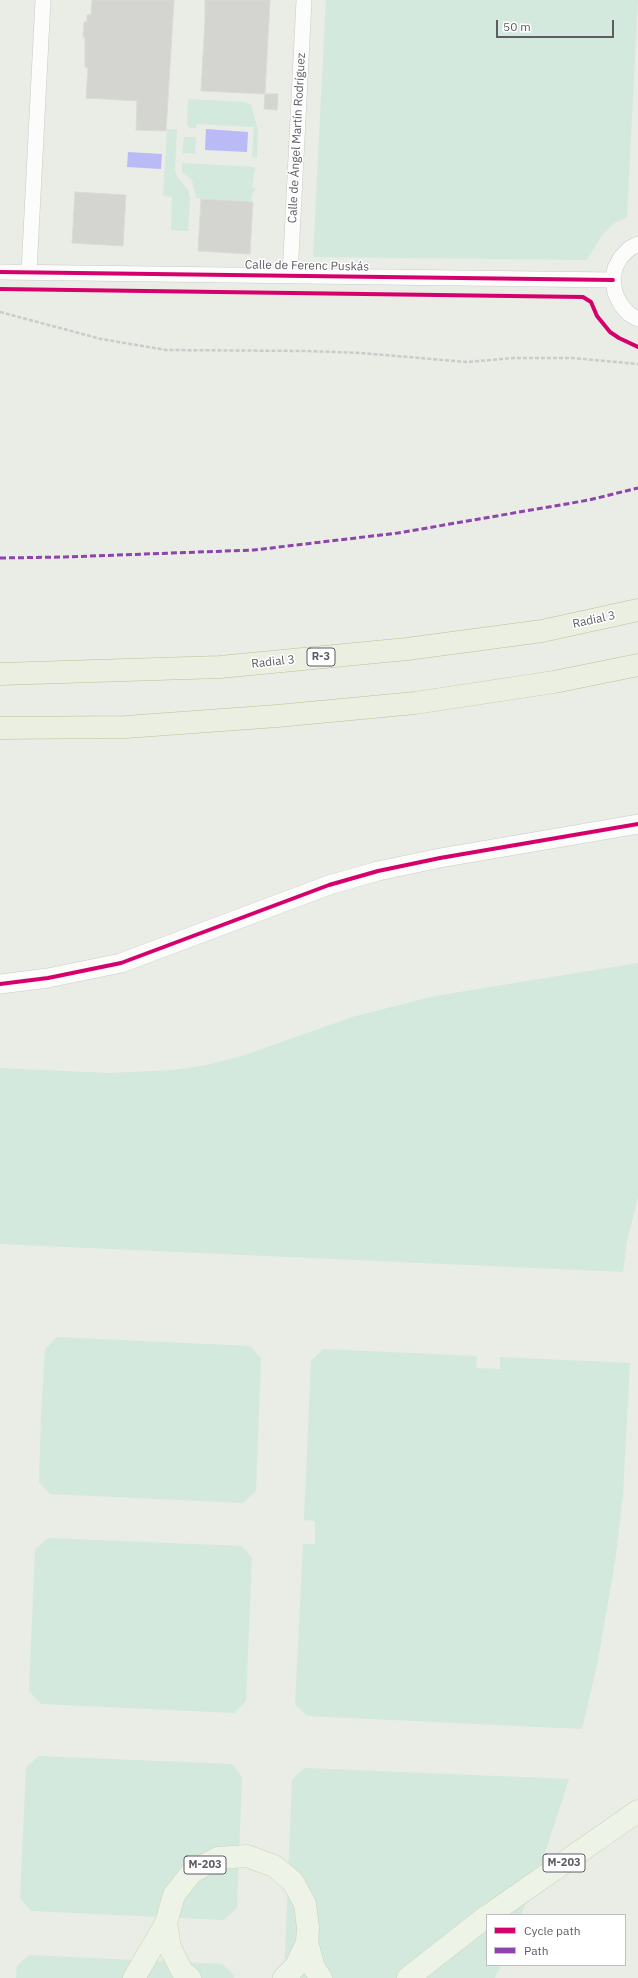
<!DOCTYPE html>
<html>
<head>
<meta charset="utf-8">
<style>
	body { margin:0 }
	#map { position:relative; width:638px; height:1978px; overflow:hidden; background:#eaece6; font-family:"IBM Plex Sans",sans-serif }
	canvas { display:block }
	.legend { position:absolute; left:486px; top:1914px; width:140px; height:52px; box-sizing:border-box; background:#fff; border:1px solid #bebec1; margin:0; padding:5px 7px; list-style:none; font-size:12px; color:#5d5c64 }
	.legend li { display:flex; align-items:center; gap:8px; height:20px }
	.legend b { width:20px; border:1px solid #bebec1 }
	.scale { position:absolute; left:496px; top:20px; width:118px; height:18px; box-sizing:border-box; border:2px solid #5d5c64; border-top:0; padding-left:5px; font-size:12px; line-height:14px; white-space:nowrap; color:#5d5c64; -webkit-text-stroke:3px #fff; paint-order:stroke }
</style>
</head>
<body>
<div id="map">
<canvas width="638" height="1978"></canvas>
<ul class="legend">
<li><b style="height:5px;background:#d6006c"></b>Cycle path</li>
<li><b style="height:5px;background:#8e44ad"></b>Path</li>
</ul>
<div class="scale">50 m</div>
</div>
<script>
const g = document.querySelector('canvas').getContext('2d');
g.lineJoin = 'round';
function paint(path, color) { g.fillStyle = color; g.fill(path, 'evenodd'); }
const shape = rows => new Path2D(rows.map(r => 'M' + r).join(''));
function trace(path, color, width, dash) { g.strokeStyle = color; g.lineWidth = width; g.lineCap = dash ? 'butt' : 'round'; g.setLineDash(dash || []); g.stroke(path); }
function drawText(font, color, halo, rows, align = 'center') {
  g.font = font + ' "IBM Plex Sans",sans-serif'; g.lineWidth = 3; g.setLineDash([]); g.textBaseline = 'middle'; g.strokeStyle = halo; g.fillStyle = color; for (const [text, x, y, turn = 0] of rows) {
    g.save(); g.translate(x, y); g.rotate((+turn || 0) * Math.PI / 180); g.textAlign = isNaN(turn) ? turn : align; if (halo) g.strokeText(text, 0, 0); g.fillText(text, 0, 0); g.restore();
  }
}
const green = shape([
	[326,0,638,0,627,217,613,224,602,235,587,260,313,257],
	[188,99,245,102,251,105,258,130,257,158,252,157,254,127,197,124,196,128,190,128,187,125],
	[167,129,177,130,175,170,177,177,188,189,190,198,188,231,171,230,172,197,163,196],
	[184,137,196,137,195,154,182,153],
	[182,163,255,167,252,188,256,188,252,195,251,202,196,198,192,180,182,172],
	[638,963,638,1197,627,1241,623,1272,0,1244,0,1068,109,1073,173,1070,207,1065,245,1055,352,1017,435,996],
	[57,1337,250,1346,261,1358,256,1491,243,1503,50,1494,39,1482,41,1415,45,1349],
	[323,1349,477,1356,476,1368,500,1369,500,1357,630,1363,623,1495,615,1562,597,1665,582,1729,307,1716,295,1704,303,1544,315,1544,315,1521,304,1520,311,1361],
	[48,1538,242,1546,252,1558,246,1701,234,1713,41,1704,29,1691,35,1549],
	[39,1756,232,1764,242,1777,237,1908,224,1920,31,1911,20,1898,23,1833,26,1767],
	[305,1768,569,1779,541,1865,521,1915,487,1915,487,1965,501,1965,495,1978,284,1978,292,1779],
	[29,1955,222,1964,234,1975,234,1978,16,1978,17,1966]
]);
const water = shape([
	[206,129,248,132,247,152,205,150],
	[128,152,162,154,161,169,127,167]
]);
const building = shape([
	[92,0,174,0,166,131,136,130,137,101,86,98,88,68,85,67,85,37,83,37,84,22,87,22,87,15,91,15,92,0],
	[205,0,270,0,265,94,201,91,205,20,205,0],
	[265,94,278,94,277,110,264,109,265,94],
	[75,192,126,195,123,246,72,243,75,192],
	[201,199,253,202,250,254,198,251,201,199]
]);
const path = shape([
	[0,312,101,339,166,350,307,351,361,353,467,362,513,358,572,358,638,364]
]);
const minor = shape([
	[638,244,630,248,621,257,615,268,613,280,615,293,621,305,629,314,638,319],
	[0,272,613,280],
	[29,272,43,0],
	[290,276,304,0]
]);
const tertiary = shape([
	[0,984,48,978,121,963,329,885,378,871,440,858,638,824]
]);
const primary = shape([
	[489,1915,638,1811],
	[166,1923,170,1948,182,1971,190,1978],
	[307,1942,314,1968,321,1978],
	[134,1978,166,1923,174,1895,192,1872,218,1858,247,1856,274,1866,293,1882,305,1904,308,1928,307,1942,296,1966,284,1978],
	[408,1978,487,1916]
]);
const motorway = shape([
	[0,674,220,667,407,649,542,631,638,610],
	[0,728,126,727,277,716,415,703,554,682,638,665]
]);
const quiet = shape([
	[0,558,65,557,254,550,398,533,589,500,638,488]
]);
const cycleway = shape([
	[0,272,613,280],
	[0,289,583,297,591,302,597,316,610,332,619,338,638,347],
	[0,984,48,978,121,963,329,885,378,871,440,858,638,824]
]);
const shields = [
	[321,657,28],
	[564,1863,42],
	[205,1865,42]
];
const shieldNames = [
	["R-3",321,657],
	["M-203",564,1863],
	["M-203",205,1865]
];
const streetNames = [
	["Calle de Ángel Martín Rodríguez",297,138,-87],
	["Calle de Ferenc Puskás",307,266,1],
	["Radial 3",594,620,-12],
	["Radial 3",273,662,-6]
];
paint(green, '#d3e9dd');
paint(water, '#babaf7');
paint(building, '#d4d5d1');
trace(building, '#dadbd6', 1);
trace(minor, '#cacaca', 16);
trace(tertiary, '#cacaca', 20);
trace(primary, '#cbd4b4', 23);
trace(motorway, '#b7c493', 23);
trace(path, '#c9cccd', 2.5, [4, 2]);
trace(minor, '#fcfcfb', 15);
trace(tertiary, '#fcfcfb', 19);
trace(primary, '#eef3e8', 22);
trace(motorway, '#ebefe1', 22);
trace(quiet, '#8e44ad', 3, [6, 3]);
trace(cycleway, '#d6006c', 4);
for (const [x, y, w] of shields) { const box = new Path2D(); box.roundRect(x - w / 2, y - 9, w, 18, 3); g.fillStyle = '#fff'; g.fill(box); trace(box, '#5d5c64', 1); }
drawText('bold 11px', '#5d5c64', null, shieldNames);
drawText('12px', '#5d5c64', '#fff', streetNames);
</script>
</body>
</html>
